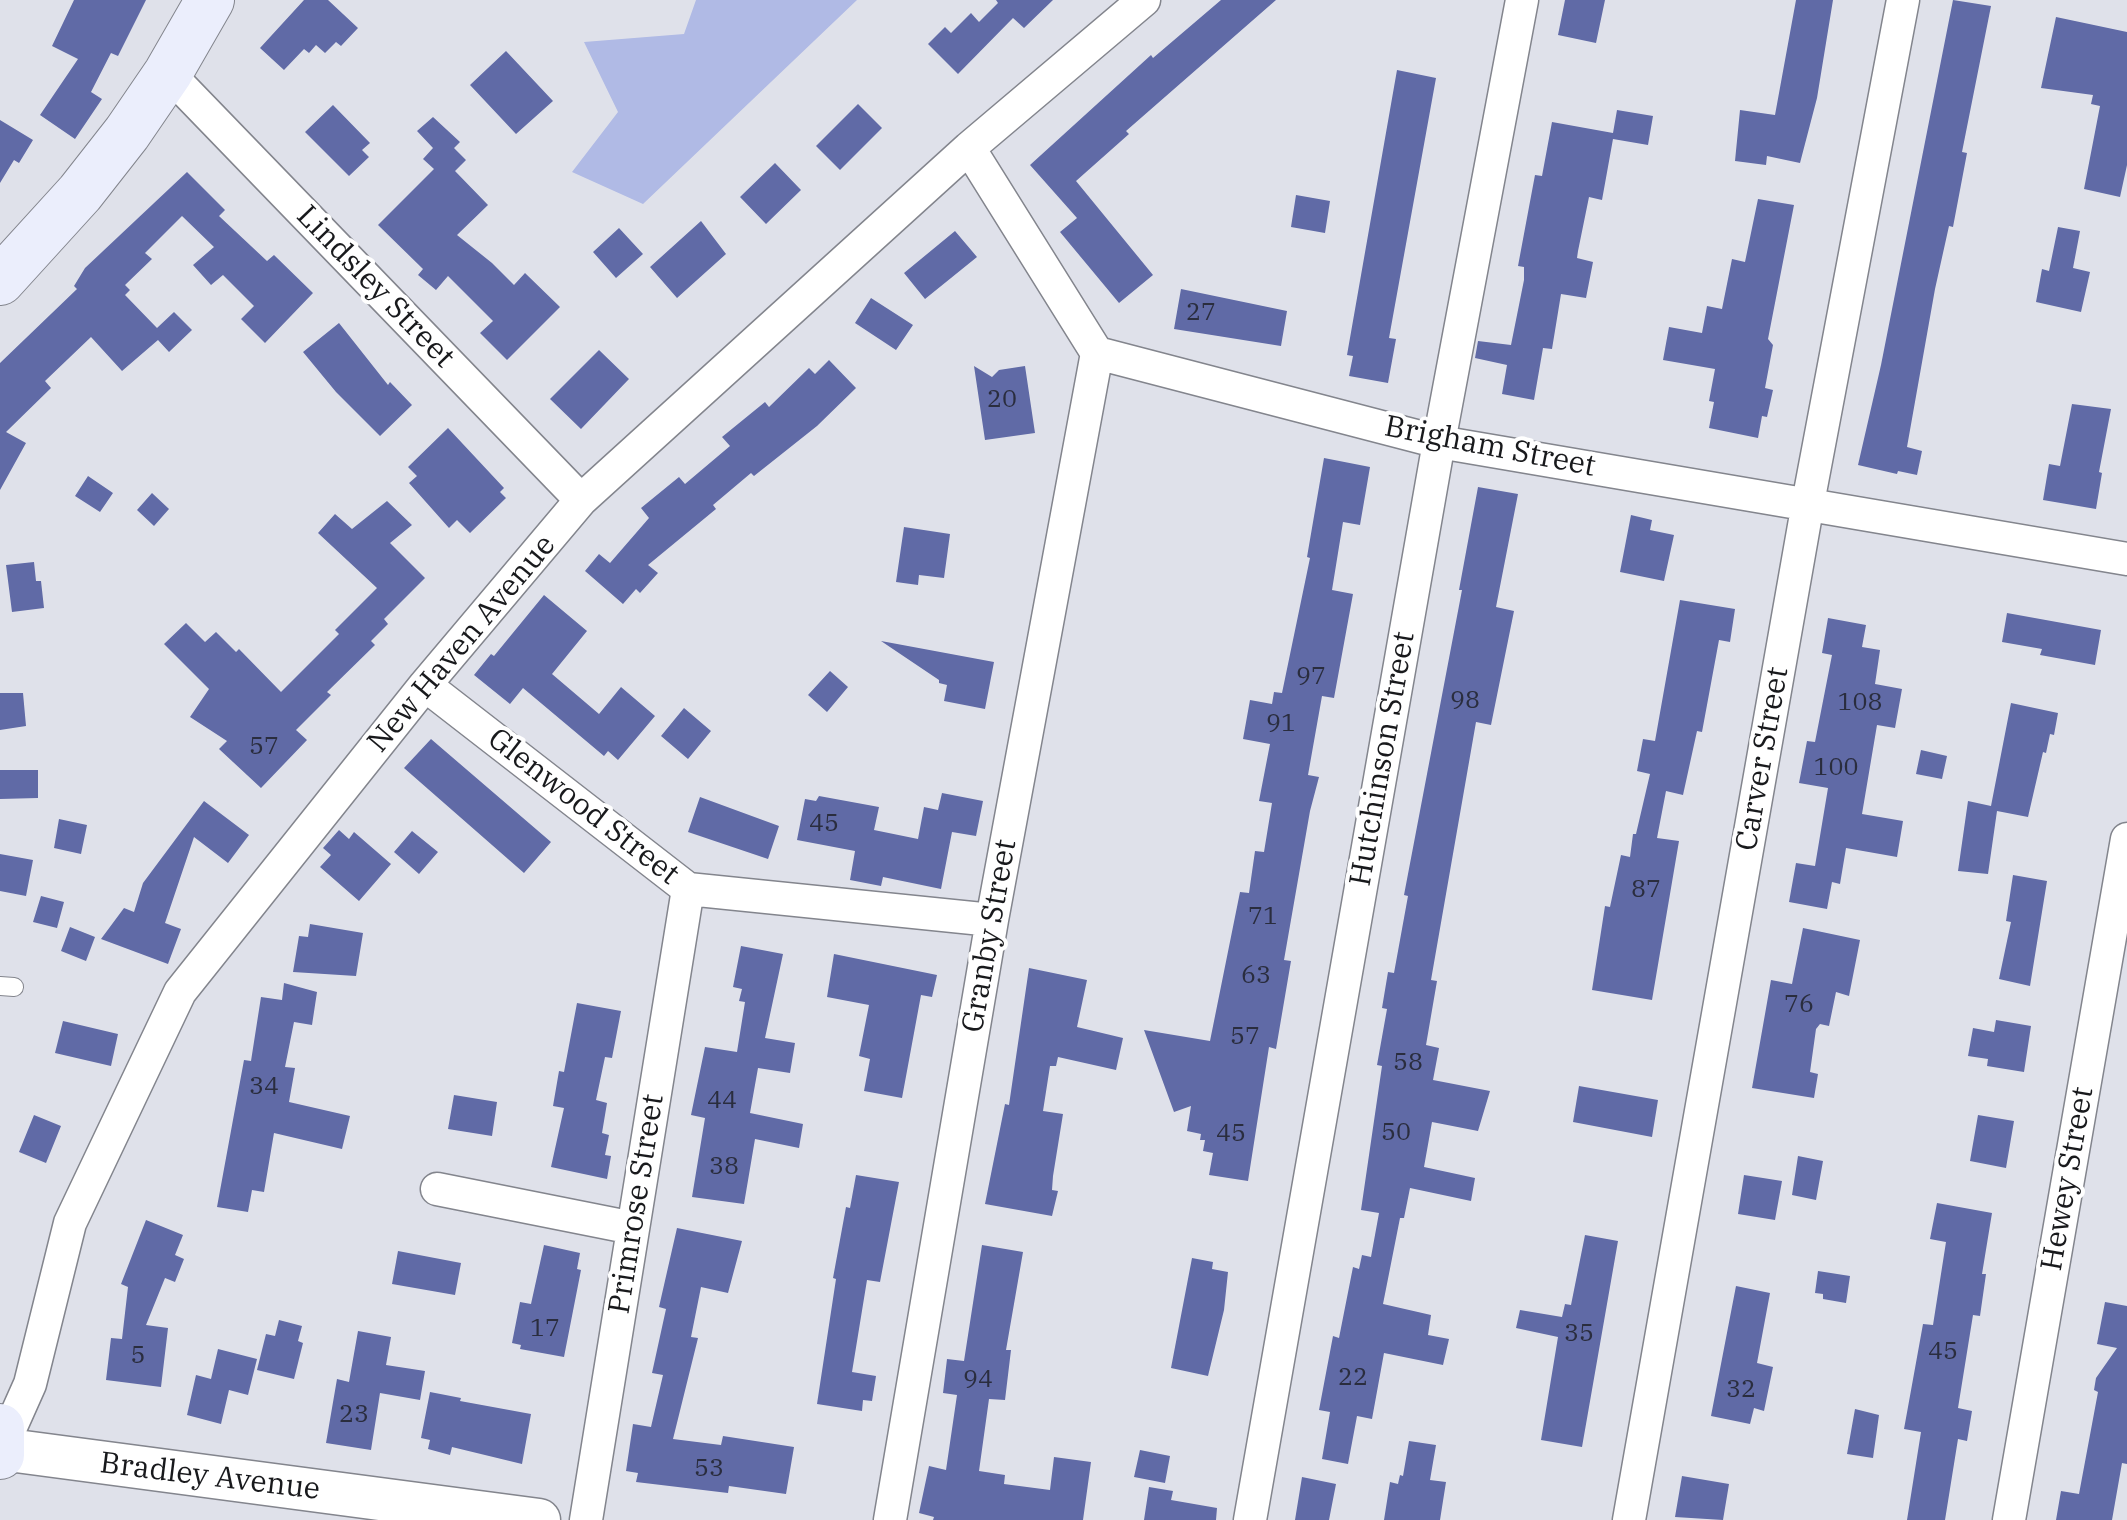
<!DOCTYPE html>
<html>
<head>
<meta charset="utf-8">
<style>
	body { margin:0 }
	canvas { display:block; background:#dfe1ea }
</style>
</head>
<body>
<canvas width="2127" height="1520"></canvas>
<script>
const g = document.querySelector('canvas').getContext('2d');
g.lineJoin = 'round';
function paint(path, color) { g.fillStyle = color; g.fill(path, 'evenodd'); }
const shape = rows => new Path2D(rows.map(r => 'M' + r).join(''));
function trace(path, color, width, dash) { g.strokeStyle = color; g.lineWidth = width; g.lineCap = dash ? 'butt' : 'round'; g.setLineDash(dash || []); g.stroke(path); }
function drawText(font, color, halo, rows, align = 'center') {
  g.font = font + ' "IBM Plex Serif",serif'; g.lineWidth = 8; g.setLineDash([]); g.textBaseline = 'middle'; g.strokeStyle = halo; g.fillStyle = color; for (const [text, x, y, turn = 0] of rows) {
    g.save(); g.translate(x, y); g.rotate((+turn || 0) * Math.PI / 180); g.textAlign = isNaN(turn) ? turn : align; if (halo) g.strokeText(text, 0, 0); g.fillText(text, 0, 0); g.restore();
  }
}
const green = shape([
	[696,0,857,0,643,204,572,172,618,112,584,42,684,34]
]);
const building = shape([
	[74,0,146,0,118,56,111,53,91,92,102,99,75,139,40,115,78,59,52,46],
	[304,0,328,0,358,28,341,46,336,42,325,53,316,45,309,53,304,49,284,70,260,48],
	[996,0,1053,0,1024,28,1013,18,958,74,928,44,945,27,951,33,971,13,979,22,998,3],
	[1221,0,1276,0,1126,131,1129,134,1076,181,1153,275,1119,303,1060,232,1077,218,1030,165,1151,55,1153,58],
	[1565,0,1605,0,1596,43,1558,35],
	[1796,0,1833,0,1817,98,1800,163,1767,156,1766,165,1735,161,1740,110,1775,115],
	[1953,0,1991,6,1962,152,1967,153,1953,227,1949,226,1935,289,1907,447,1922,451,1917,475,1898,471,1897,474,1858,465,1881,365],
	[2056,17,2127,32,2127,165,2120,197,2084,189,2100,106,2091,104,2093,95,2041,88],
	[506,51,553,101,516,134,470,85],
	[1397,70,1436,78,1389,338,1396,339,1388,383,1349,376,1353,356,1347,355],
	[858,104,882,128,840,170,816,146],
	[333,105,370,143,362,150,369,157,349,176,305,132],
	[1617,110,1653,116,1648,145,1613,139,1602,200,1589,197,1578,251,1577,258,1593,262,1586,298,1561,294,1552,349,1543,348,1534,400,1502,394,1507,365,1475,358,1478,341,1511,345,1524,280,1524,267,1518,266,1529,207,1535,175,1542,176,1552,122,1613,133],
	[433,117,460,142,454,148,466,160,455,171,488,205,457,235,492,263,514,285,525,273,560,307,507,360,480,333,493,321,448,276,436,290,418,275,423,269,378,225,434,169,423,159,433,148,417,131],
	[0,120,33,140,19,163,14,160,0,183],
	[775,163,801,190,766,224,740,197],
	[187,172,225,210,219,216,267,261,274,255,313,293,265,343,241,319,254,306,223,275,211,285,193,265,214,247,182,216,145,253,152,259,125,285,130,290,125,295,157,328,174,312,192,330,169,352,158,340,122,371,91,337,45,381,51,388,6,432,26,443,0,490,0,363,77,289,74,286,85,268],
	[1296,195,1330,201,1325,233,1291,227],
	[1758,199,1794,205,1768,339,1773,345,1765,388,1773,390,1767,417,1762,416,1758,438,1709,428,1714,402,1709,401,1715,369,1663,360,1669,327,1702,333,1707,306,1722,309,1732,259,1745,262],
	[701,221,726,254,677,298,650,267],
	[2058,227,2080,231,2073,268,2090,272,2081,312,2036,302,2042,269,2049,271],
	[619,228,643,254,616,278,593,252],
	[955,231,977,257,925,299,904,273],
	[1181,289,1287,311,1281,346,1174,329],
	[871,298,913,325,896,350,855,323],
	[339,323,388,385,390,382,412,405,380,436,336,392,303,352],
	[599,350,629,379,581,429,550,399],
	[829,360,856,388,817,426,754,476,751,473,713,505,716,509,648,565,658,573,640,593,636,589,623,604,585,571,599,554,610,563,649,518,641,508,679,477,685,484,730,446,722,437,765,402,769,407,809,368,815,374],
	[974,366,992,377,999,370,1025,366,1035,433,985,440],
	[2072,404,2111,409,2099,472,2102,473,2096,509,2043,500,2049,464,2060,466],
	[448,428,504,488,500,492,506,498,470,533,457,520,449,528,409,483,417,476,408,467],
	[1324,458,1370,467,1360,525,1343,522,1332,590,1353,594,1334,698,1322,696,1308,775,1319,777,1310,811,1284,960,1291,961,1276,1049,1269,1047,1248,1181,1209,1175,1213,1153,1203,1151,1205,1140,1200,1140,1201,1134,1187,1131,1191,1106,1174,1112,1144,1030,1210,1041,1240,892,1249,893,1255,851,1264,852,1272,803,1259,801,1270,744,1243,739,1250,700,1272,704,1274,692,1282,693,1310,558,1307,557],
	[88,476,113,493,100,512,75,496],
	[1478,487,1518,494,1496,607,1514,611,1491,725,1476,722,1431,980,1437,981,1426,1045,1439,1048,1433,1080,1490,1091,1478,1131,1432,1122,1424,1167,1475,1178,1471,1201,1410,1188,1404,1218,1400,1218,1383,1304,1431,1315,1428,1335,1449,1339,1443,1365,1384,1353,1372,1419,1357,1416,1348,1464,1322,1459,1330,1412,1319,1410,1333,1336,1339,1338,1353,1267,1359,1269,1362,1255,1371,1257,1379,1213,1361,1210,1382,1066,1377,1065,1387,1009,1382,1008,1388,972,1394,973,1408,896,1404,895,1462,590,1459,590],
	[152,493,169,509,154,526,137,510],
	[387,501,412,525,390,543,425,578,384,619,388,624,371,641,375,645,327,692,331,695,296,730,307,740,261,788,219,749,227,741,190,717,209,689,164,644,186,623,205,642,216,632,236,652,239,649,281,692,339,634,335,630,377,588,318,533,335,514,352,529],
	[1631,515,1652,520,1650,530,1674,535,1664,581,1620,572],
	[904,527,950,534,944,578,919,575,918,585,896,582],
	[34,562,36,581,41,581,44,608,12,612,6,565],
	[544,595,587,631,552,674,599,714,621,687,655,716,618,760,608,751,604,756,523,688,510,704,474,675,491,654,494,656],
	[1680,600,1735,609,1730,642,1719,640,1702,732,1697,731,1683,795,1666,791,1657,838,1679,841,1652,1000,1592,990,1605,906,1610,907,1621,855,1630,857,1633,834,1636,834,1650,774,1637,771,1643,739,1655,741],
	[2007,613,2101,630,2095,665,2040,655,2042,649,2002,642],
	[1828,618,1866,625,1862,647,1880,650,1875,684,1902,689,1895,728,1877,725,1862,814,1903,821,1897,857,1846,848,1840,884,1832,882,1827,909,1789,902,1796,863,1815,866,1828,788,1799,783,1807,741,1815,742,1832,655,1822,653],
	[881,641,994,662,985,709,944,701,947,685,939,683,939,680],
	[830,671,848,687,827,712,808,695],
	[0,693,23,693,26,726,0,730],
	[2011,703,2058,713,2054,735,2050,734,2046,753,2043,752,2028,817,1997,811,1988,874,1958,871,1968,801,1991,806],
	[684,708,711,731,688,759,661,736],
	[431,739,551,842,524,873,404,768],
	[1921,750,1947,756,1942,779,1916,774],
	[0,770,38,770,38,798,0,799],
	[942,793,983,801,976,836,952,832,941,889,883,877,881,886,850,880,855,851,797,840,805,799,816,801,819,796,879,807,874,830,918,839,924,807,938,810],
	[700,797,779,826,768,859,688,832],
	[204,801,249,835,228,863,194,837,165,923,181,929,168,964,101,939,124,908,134,912,143,883],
	[59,819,87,825,81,854,54,848],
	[339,830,349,839,354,832,391,864,359,901,320,867,331,855,323,848],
	[412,831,438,852,419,874,394,852],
	[0,854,33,860,26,896,0,891],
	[2013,875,2047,881,2030,986,1999,979,2011,922,2006,921],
	[41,896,64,902,57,928,33,922],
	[310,924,363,933,356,976,293,972,299,936,308,937],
	[70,927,95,937,86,961,61,951],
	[1803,928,1860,940,1849,996,1836,992,1829,1026,1820,1024,1816,1029,1810,1072,1818,1074,1814,1098,1752,1088,1771,980,1792,984],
	[741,946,783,954,765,1038,795,1043,790,1073,758,1068,750,1113,803,1124,799,1148,755,1139,744,1204,692,1197,705,1118,691,1115,705,1047,737,1052,745,1002,739,1001,742,989,733,987],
	[834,954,937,975,932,997,921,995,902,1098,864,1091,870,1059,859,1056,869,1005,827,997],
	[1029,968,1087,980,1077,1027,1123,1038,1116,1070,1058,1057,1056,1066,1050,1066,1043,1111,1063,1114,1053,1176,1052,1190,1058,1191,1052,1216,985,1204,1005,1104,1009,1105],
	[284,983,317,992,312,1025,294,1022,285,1067,295,1068,289,1102,350,1116,342,1149,274,1133,264,1192,252,1190,248,1212,217,1207,244,1060,251,1061,261,997,282,1000],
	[577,1003,621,1011,612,1058,605,1057,596,1100,607,1103,602,1133,609,1135,605,1155,611,1156,607,1179,551,1167,564,1108,553,1106,559,1071,564,1072],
	[1996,1020,2031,1026,2024,1072,1987,1066,1988,1059,1968,1056,1973,1028,1994,1032],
	[63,1021,118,1034,111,1066,55,1053],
	[1579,1086,1658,1100,1652,1137,1573,1122],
	[454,1095,497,1102,492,1136,448,1129],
	[34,1115,61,1126,46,1163,19,1152],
	[1978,1115,2014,1121,2006,1168,1970,1161],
	[1798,1156,1823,1161,1816,1200,1792,1195],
	[856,1175,899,1182,880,1282,867,1280,852,1372,876,1376,872,1401,863,1400,862,1411,817,1404,836,1279,833,1278,846,1207,850,1208],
	[1744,1175,1782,1181,1775,1220,1738,1214],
	[1937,1203,1992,1213,1982,1274,1986,1274,1980,1316,1973,1315,1958,1408,1972,1411,1967,1441,1958,1439,1945,1520,1907,1520,1921,1432,1904,1429,1923,1324,1933,1325,1946,1242,1930,1239],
	[146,1220,183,1235,175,1255,184,1259,175,1282,165,1278,146,1325,168,1328,161,1387,106,1380,111,1338,122,1339,128,1287,121,1284],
	[677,1228,742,1241,728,1293,701,1287,691,1337,698,1338,673,1439,721,1445,723,1436,794,1447,786,1494,729,1486,728,1493,636,1482,638,1473,626,1471,633,1424,651,1427,663,1375,652,1373,666,1309,659,1307],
	[1585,1235,1618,1241,1582,1447,1541,1440,1558,1337,1516,1328,1520,1310,1562,1317,1565,1304,1571,1305],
	[544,1245,580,1253,577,1269,581,1270,564,1357,520,1349,521,1345,512,1343,520,1302,531,1304],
	[982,1245,1023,1252,1006,1350,1011,1350,1005,1400,989,1399,979,1471,1005,1475,1004,1484,1050,1490,1054,1457,1091,1462,1083,1520,933,1520,934,1517,919,1513,929,1466,946,1470,957,1395,943,1393,947,1359,964,1361],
	[398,1251,461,1263,455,1295,392,1284],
	[1192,1258,1213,1262,1212,1269,1228,1272,1224,1310,1208,1376,1171,1368],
	[1818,1271,1850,1276,1846,1303,1823,1299,1823,1294,1815,1293],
	[1736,1286,1770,1293,1757,1363,1773,1367,1764,1411,1754,1408,1750,1424,1711,1416],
	[2105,1302,2127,1306,2127,1464,2122,1463,2112,1520,2056,1520,2061,1491,2079,1494,2098,1392,2094,1390,2096,1378,2117,1348,2097,1344],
	[279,1320,302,1326,298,1341,303,1343,294,1379,257,1370,266,1334,275,1336],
	[358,1331,391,1337,386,1365,425,1371,420,1400,380,1393,371,1450,326,1443,337,1379,349,1382],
	[218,1349,257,1359,248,1395,229,1390,221,1424,187,1415,196,1375,211,1379],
	[430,1392,461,1398,460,1401,531,1414,522,1464,452,1447,450,1455,428,1449,430,1440,421,1438],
	[1855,1409,1879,1415,1873,1458,1847,1454],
	[1409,1441,1436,1445,1430,1480,1446,1482,1440,1520,1384,1520,1390,1482,1398,1484,1400,1475,1403,1476],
	[1140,1450,1170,1456,1165,1483,1134,1477],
	[1682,1476,1729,1484,1723,1520,1675,1517],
	[1302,1477,1336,1484,1329,1520,1295,1520],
	[1149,1487,1173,1491,1171,1500,1217,1508,1216,1520,1144,1520]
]);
const service = shape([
	[0,986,14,987]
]);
const minor = shape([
	[168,73,581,500],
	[969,148,1097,353,1439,442,2127,559],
	[425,685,688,889,992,920],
	[437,1189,633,1228],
	[1,1449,30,1384,70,1223,180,992,425,685,581,500,969,148,1144,0],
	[586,1520,688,889],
	[890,1520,992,920,1097,353],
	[1250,1520,1439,442,1522,0],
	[1629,1520,1808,503,1903,0],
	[2009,1520,2127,839]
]);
const tertiary = shape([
	[1,1449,539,1520]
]);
const secondary = shape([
	[0,281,80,193,127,133,168,73,210,0],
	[0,1428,0,1455]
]);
const numberNames = [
	["27",1201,313],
	["20",1002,400],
	["97",1311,677],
	["98",1465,701],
	["108",1860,703],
	["91",1281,724],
	["57",264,747],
	["100",1836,768],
	["45",824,824],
	["87",1646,890],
	["71",1263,917],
	["63",1256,976],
	["76",1799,1005],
	["57",1245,1037],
	["58",1408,1063],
	["34",264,1087],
	["44",722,1101],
	["50",1396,1133],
	["45",1231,1134],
	["38",724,1167],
	["17",545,1329],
	["35",1579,1334],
	["45",1943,1352],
	["5",138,1356],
	["22",1353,1378],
	["94",978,1380],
	["32",1741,1390],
	["23",354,1415],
	["53",709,1469]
];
const streetNames = [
	["Lindsley Street",375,287,46],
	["Brigham Street",1490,447,11],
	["New Haven Avenue",462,644,-50],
	["Hutchinson Street",1383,759,-80],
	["Carver Street",1763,759,-80],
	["Glenwood Street",583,807,38],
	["Granby Street",990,936,-80],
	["Hewey Street",2068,1179,-80],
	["Primrose Street",637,1204,-81],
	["Bradley Avenue",210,1477,7]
];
paint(green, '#b0bae5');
paint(building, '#606aa6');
trace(service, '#83858d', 20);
trace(minor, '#83858d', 35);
trace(tertiary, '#83858d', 45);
trace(secondary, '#83858d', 50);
trace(service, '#fff', 18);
trace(minor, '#fff', 32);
trace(tertiary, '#fff', 42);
trace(secondary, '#ebeefc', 48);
drawText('25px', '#2a2d3e', null, numberNames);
drawText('30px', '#18191c', '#fff', streetNames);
</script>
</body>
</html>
